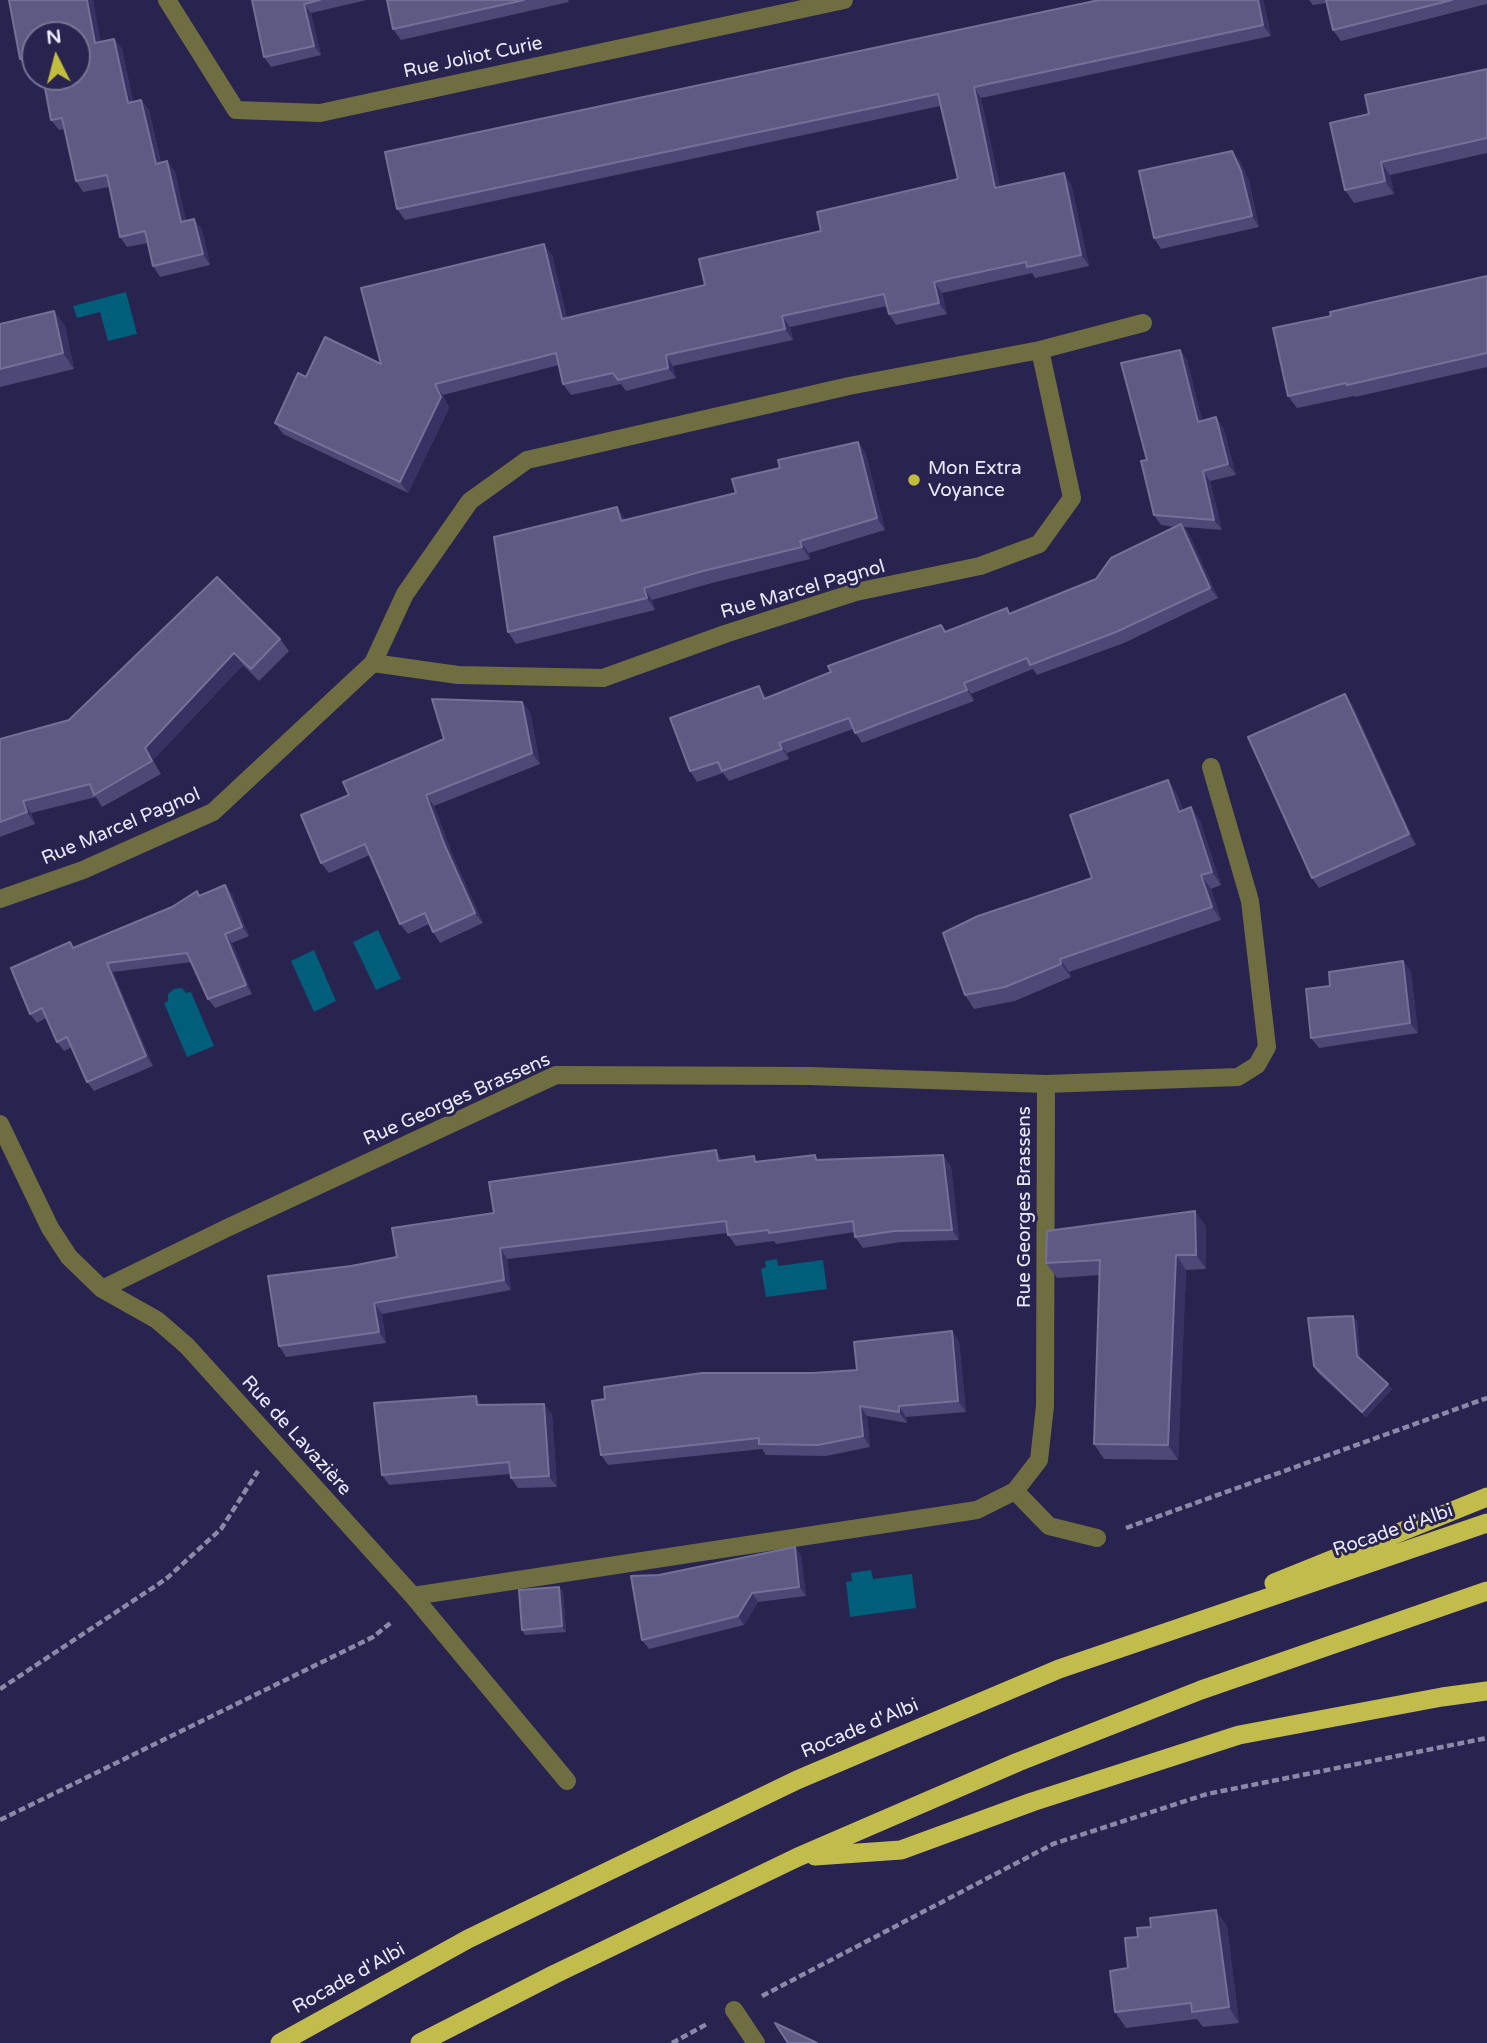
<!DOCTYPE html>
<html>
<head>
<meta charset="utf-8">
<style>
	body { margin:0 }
	#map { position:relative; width:1487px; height:2043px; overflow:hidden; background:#292350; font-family:"Varela Round",sans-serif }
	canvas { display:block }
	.north { position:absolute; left:21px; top:21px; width:70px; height:70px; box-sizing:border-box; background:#292350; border:2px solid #777395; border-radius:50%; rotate:354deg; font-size:19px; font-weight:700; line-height:28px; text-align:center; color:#ebeafc }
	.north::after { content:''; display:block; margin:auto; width:24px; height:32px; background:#c3bd3e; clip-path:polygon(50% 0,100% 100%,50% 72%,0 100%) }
</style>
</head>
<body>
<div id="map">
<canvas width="1487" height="2043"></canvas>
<div class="north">N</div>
</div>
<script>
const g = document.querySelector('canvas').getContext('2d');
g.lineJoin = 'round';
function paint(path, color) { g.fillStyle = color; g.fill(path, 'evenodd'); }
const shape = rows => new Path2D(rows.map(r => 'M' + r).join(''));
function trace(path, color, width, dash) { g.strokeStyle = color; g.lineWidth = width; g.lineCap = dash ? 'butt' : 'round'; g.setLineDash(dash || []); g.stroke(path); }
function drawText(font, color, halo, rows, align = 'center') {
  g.font = font + ' "Varela Round",sans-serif'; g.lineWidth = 6; g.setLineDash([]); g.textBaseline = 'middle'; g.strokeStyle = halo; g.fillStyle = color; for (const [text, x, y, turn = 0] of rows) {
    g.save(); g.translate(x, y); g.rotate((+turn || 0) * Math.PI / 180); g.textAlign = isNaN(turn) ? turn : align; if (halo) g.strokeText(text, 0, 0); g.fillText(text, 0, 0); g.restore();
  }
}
const water = shape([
	[126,292,137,334,108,341,100,312,77,318,73,306],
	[378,930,401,979,376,990,353,942],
	[314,950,336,1001,314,1012,291,961],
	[182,988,186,993,191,992,214,1046,187,1057,164,1003,168,1001,168,994,174,989],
	[777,1259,778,1266,823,1260,827,1289,766,1297,761,1269,766,1267,765,1261],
	[871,1570,873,1579,912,1574,916,1608,850,1617,846,1582,852,1581,851,1573]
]);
const path = shape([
	[1126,1528,1487,1398],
	[0,1689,166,1579,221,1529,258,1471],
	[0,1820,373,1637,393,1621],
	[762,1996,1053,1844,1207,1794,1487,1738],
	[672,2043,707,2024]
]);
const service = shape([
	[1015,1491,1049,1526,1097,1538]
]);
const minor = shape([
	[167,0,236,110,320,113,844,0],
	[1040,350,1143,323],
	[0,899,83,870,213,812,373,663,405,594,470,501,527,460,849,386,1040,350,1072,498,1039,544,980,566,856,592,725,634,603,678,458,675,373,663],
	[1046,1084,1238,1077,1257,1065,1267,1047,1250,901,1211,767],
	[0,1124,50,1228,69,1257,102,1289,157,1320,187,1346,413,1596,567,1781],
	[102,1289,227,1228,556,1075,810,1076,1046,1084,1045,1406,1039,1460,1015,1491,977,1510,413,1596],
	[734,2010,756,2043]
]);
const trunk = shape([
	[1274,1583,1487,1497],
	[815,1856,901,1850,1032,1802,1239,1735,1442,1697,1487,1691],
	[280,2043,468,1939,797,1780,1059,1669,1487,1523],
	[420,2043,555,1974,798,1857,1018,1762,1201,1690,1487,1591]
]);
const wall = shape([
	[9,0,93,0,100,42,114,39,122,49,133,102,141,100,149,110,161,163,167,161,175,172,186,221,194,219,202,230,210,265,160,277,153,266,148,243,127,247,120,237,109,187,83,192,76,181,65,129,59,130,51,120,43,77,77,77,77,35,35,35,35,68,28,70,20,59],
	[252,0,367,0,311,13,321,55,271,67,264,57],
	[387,0,568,0,569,2,401,40,393,29],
	[1099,0,1263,0,1271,36,981,98,1000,187,1071,184,1089,266,1035,278,1032,273,942,293,947,314,896,325,889,314,887,306,790,327,793,340,673,366,676,378,626,391,621,384,571,395,563,384,559,365,443,395,449,408,408,493,283,434,275,423,306,377,381,364,552,255,567,318,705,285,821,231,958,179,940,106,405,220,397,209],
	[1309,0,1487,0,1487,4,1341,41,1333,30,1326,3,1313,5],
	[1487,69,1487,153,1390,175,1394,194,1354,203,1345,190,1369,114],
	[1240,161,1249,181,1259,227,1161,249,1154,238],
	[1487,276,1487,367,1355,397,1354,396,1297,408,1288,396,1331,316],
	[54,311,65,326,74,369,0,387,0,324],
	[1180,350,1187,360,1202,420,1223,427,1236,475,1210,481,1222,530,1184,527,1189,534,1218,598,1124,643,1037,675,1033,669,971,694,974,701,862,743,853,729,787,753,789,759,729,781,723,773,697,782,690,771,766,696,767,698,831,672,941,625,946,632,1007,608,1010,613,1096,579,1176,527,1161,525,1154,515,1147,460],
	[858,442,866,454,885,530,809,553,810,559,712,583,652,600,655,610,516,644,508,632,625,520,736,493,780,468],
	[217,577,280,639,289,651,259,681,243,665,153,760,161,774,102,807,96,797,31,813,35,824,0,837,0,739,69,720],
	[522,702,530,712,540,764,434,806,453,856,483,923,440,943,433,932,429,924,408,934,400,924,370,855,329,873,321,863,349,795,444,739],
	[1352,704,1416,845,1319,888,1312,878],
	[1177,794,1183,810,1191,807,1200,821,1221,885,1211,889,1221,920,1069,972,1071,977,1015,1001,974,1009,965,995,1092,878],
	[197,891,200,895,232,894,249,936,232,943,252,994,215,1008,208,999,192,962,113,972,153,1066,94,1091,87,1082,72,1047,64,1051,57,1042,46,1018,37,1023,30,1014,74,948,172,907],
	[1403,961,1411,972,1418,1033,1319,1048,1311,1038,1330,986],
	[815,1155,818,1160,951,1166,959,1240,901,1242,863,1248,855,1237,855,1232,776,1244,774,1241,736,1246,728,1235,728,1233,507,1259,511,1290,382,1314,386,1343,286,1357,279,1346,351,1266,397,1257,494,1213,724,1161,758,1161],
	[1206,1226,1206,1269,1186,1270,1178,1460,1104,1459,1094,1444,1100,1275,1057,1278,1046,1263],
	[1353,1316,1357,1321,1360,1359,1392,1389,1366,1417,1317,1372,1314,1366],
	[959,1342,966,1412,906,1417,907,1423,867,1416,870,1447,826,1456,766,1455,762,1449,608,1465,601,1455,813,1373,857,1370],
	[483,1405,552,1414,557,1487,518,1488,511,1478,510,1474,389,1485,382,1475],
	[795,1547,801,1556,806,1596,758,1602,744,1625,649,1649,642,1640,659,1575],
	[559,1587,563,1592,566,1632,525,1635,522,1630],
	[1227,1926,1239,2023,1203,2027,1197,2019,1126,2028,1115,2012,1128,1968]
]);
const shadedWall = shape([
	[87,0,93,0,103,54,95,43],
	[1258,0,1263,0,1271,36,1263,25],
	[304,4,311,13,321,55,314,46],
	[114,39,122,49,135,114,128,103],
	[974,87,981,98,1003,199,995,188],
	[141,100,149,110,163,174,156,164],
	[1232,151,1240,161,1249,181,1259,227,1252,216],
	[167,161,175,172,189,233,181,222],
	[1381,162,1390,175,1394,194,1385,181],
	[1064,173,1071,184,1089,266,1081,255],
	[194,219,202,230,210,265,203,254],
	[544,244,552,255,570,330,562,319],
	[934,282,942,293,947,314,939,303],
	[54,311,65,326,74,369,63,353],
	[782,316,790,327,793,340,785,329],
	[1180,350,1187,360,1205,432,1198,422],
	[666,355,673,366,676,378,668,368],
	[435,384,443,395,449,408,408,493,400,482],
	[1216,417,1223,427,1236,475,1228,464],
	[858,442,866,454,885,530,877,518],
	[1203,471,1210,481,1222,530,1214,520],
	[617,507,625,519,630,533,621,521],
	[1181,524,1189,534,1218,598,1210,588],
	[800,541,809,553,810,559,802,547],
	[644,588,652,600,655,610,647,598],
	[234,653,243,665,153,760,161,774,145,748],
	[964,683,971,694,974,701,967,690],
	[759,686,766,696,771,710,764,699],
	[1345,694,1352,704,1416,845,1409,834],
	[522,702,530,712,540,764,532,753],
	[779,743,787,753,789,759,782,749],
	[1168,780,1177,794,1188,825,1179,812],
	[426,795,434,806,453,856,483,923,475,913,445,846],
	[23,801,31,813,35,824,27,812],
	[1191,807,1200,821,1221,885,1212,872],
	[1201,875,1211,889,1221,920,1212,907],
	[225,885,232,894,249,936,242,927],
	[225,934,232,943,252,994,246,985],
	[1060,959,1069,972,1071,977,1061,964],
	[1403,961,1411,972,1418,1033,1410,1023],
	[107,963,113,972,153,1066,146,1056],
	[716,1150,723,1161,718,1161],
	[943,1155,951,1166,959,1240,952,1230],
	[1195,1211,1206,1226,1206,1269,1196,1255],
	[500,1248,507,1259,511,1290,504,1280],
	[1176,1255,1186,1270,1178,1460,1168,1445],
	[374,1303,382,1314,386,1343,379,1332],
	[1353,1316,1357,1321,1360,1361,1357,1356],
	[952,1331,959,1342,966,1412,958,1401],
	[1388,1384,1392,1389,1366,1417,1362,1412],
	[476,1396,483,1406,477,1405],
	[544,1404,552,1414,557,1487,549,1476],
	[860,1406,867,1416,870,1447,863,1436],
	[899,1406,906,1417,907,1423,899,1412],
	[795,1547,801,1556,806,1596,799,1587],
	[559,1587,563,1592,566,1632,562,1626],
	[752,1593,758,1602,744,1625,738,1616],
	[1216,1910,1227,1926,1239,2023,1229,2007]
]);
const building = shape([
	[9,0,87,0,95,43,114,39,128,103,141,100,156,164,167,161,181,222,194,219,203,254,153,266,145,231,120,237,107,175,76,181,62,118,51,120,43,77,77,77,77,35,35,35,35,56,20,59,9,0],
	[252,0,320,0,304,4,314,46,264,57,252,0],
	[387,0,524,0,393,29,387,0],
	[1099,0,1258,0,1263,25,974,87,995,188,1064,173,1081,255,1027,267,1026,262,934,282,939,303,889,314,884,294,782,316,785,329,666,355,668,368,618,380,613,373,563,384,556,353,435,384,441,397,400,482,275,423,298,373,306,377,325,337,381,364,361,288,544,244,562,319,705,285,699,259,821,231,817,212,958,179,938,94,397,209,385,152,1099,0],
	[1326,0,1452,0,1333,30,1326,0],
	[1487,69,1487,138,1381,162,1385,181,1345,190,1330,123,1369,114,1365,95,1487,69],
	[1232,151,1241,171,1252,216,1154,238,1139,171,1232,151],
	[1487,276,1487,353,1347,385,1346,383,1288,396,1273,328,1331,316,1330,312,1487,276],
	[54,311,63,353,0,369,0,324,54,311],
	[1180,350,1198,422,1216,417,1228,464,1203,471,1214,520,1154,515,1141,461,1147,460,1121,363,1180,350],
	[858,442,877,518,800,541,802,547,703,571,644,588,647,598,508,632,494,537,617,507,621,521,736,493,732,479,780,468,778,460,858,442],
	[1181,524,1210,588,1116,632,1030,665,1027,658,964,683,967,690,855,733,849,718,779,743,782,749,722,771,718,762,690,771,670,718,759,686,764,699,831,672,828,666,941,625,945,632,1007,608,1009,614,1096,579,1111,558,1181,524],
	[217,577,280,639,251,669,234,653,145,748,152,761,94,795,90,784,23,801,27,812,0,822,0,739,69,720,217,577],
	[1345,694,1409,834,1312,878,1248,737,1345,694],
	[432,699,522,702,532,753,426,795,445,846,475,913,433,932,425,913,400,924,365,844,321,863,301,815,349,795,343,782,444,739,432,699],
	[1168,780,1179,812,1191,807,1212,872,1201,875,1212,907,1060,959,1061,964,1005,987,965,995,943,933,978,916,1092,878,1070,815,1168,780],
	[225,885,242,927,225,934,246,985,208,999,187,953,107,963,146,1056,87,1082,67,1037,57,1042,42,1008,30,1014,11,968,70,942,73,948,172,907,197,891,199,896,225,885],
	[1403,961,1410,1023,1311,1038,1306,989,1330,986,1329,972,1403,961],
	[716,1150,718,1161,754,1156,755,1162,815,1155,816,1160,943,1155,952,1230,894,1231,855,1237,853,1221,769,1233,768,1230,728,1235,726,1221,500,1248,504,1280,374,1303,379,1332,279,1346,268,1276,351,1266,397,1257,392,1228,494,1213,489,1182,716,1150],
	[1195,1211,1196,1255,1176,1255,1168,1445,1094,1444,1100,1260,1046,1263,1047,1231,1195,1211],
	[1353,1316,1357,1356,1388,1384,1362,1412,1314,1366,1308,1318,1353,1316],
	[952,1331,958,1401,899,1406,899,1412,860,1406,863,1436,818,1445,759,1444,759,1438,601,1455,592,1401,605,1399,604,1387,702,1373,813,1373,857,1370,854,1342,952,1331],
	[476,1396,477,1405,544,1404,549,1476,511,1478,509,1462,382,1475,374,1403,476,1396],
	[795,1547,799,1587,752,1593,738,1616,642,1640,631,1576,659,1575,795,1547],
	[559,1587,562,1626,522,1630,519,1590,559,1587],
	[1216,1910,1229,2007,1192,2012,1191,2003,1115,2012,1110,1971,1128,1968,1125,1938,1138,1937,1137,1928,1151,1927,1150,1918,1216,1910],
	[775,2023,817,2043,788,2043,775,2023]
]);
const markers = [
	[914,480,7,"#c3bd3e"]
];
const streetNames = [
	["Rue Joliot Curie",473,58,-12],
	["Rue Marcel Pagnol",803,590,-16],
	["Rue Marcel Pagnol",121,827,-23],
	["Rue Georges Brassens",457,1100,-24],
	["Rue Georges Brassens",1025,1207,-90],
	["Rue de Lavazière",296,1436,48],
	["Rocade d'Albi",1393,1531,-19],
	["Rocade d'Albi",860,1729,-23],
	["Rocade d'Albi",349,1979,-29]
];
const poiNames = [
	["Mon Extra",928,469],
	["Voyance",928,491]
];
paint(water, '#005e7a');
trace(path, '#8c88a7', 4.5, [7, 3.5]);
trace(service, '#6f6e40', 18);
trace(minor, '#6f6e40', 18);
trace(trunk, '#c2bc4c', 19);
paint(wall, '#4d4876');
paint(shadedWall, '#373261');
paint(building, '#5e5a84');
trace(building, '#747097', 2);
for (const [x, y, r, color] of markers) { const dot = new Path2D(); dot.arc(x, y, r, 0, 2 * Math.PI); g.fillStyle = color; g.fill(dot); trace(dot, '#292350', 2.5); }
drawText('19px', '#ebeafc', '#292350', streetNames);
drawText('19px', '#ebeafc', '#292350', poiNames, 'left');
</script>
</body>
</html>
